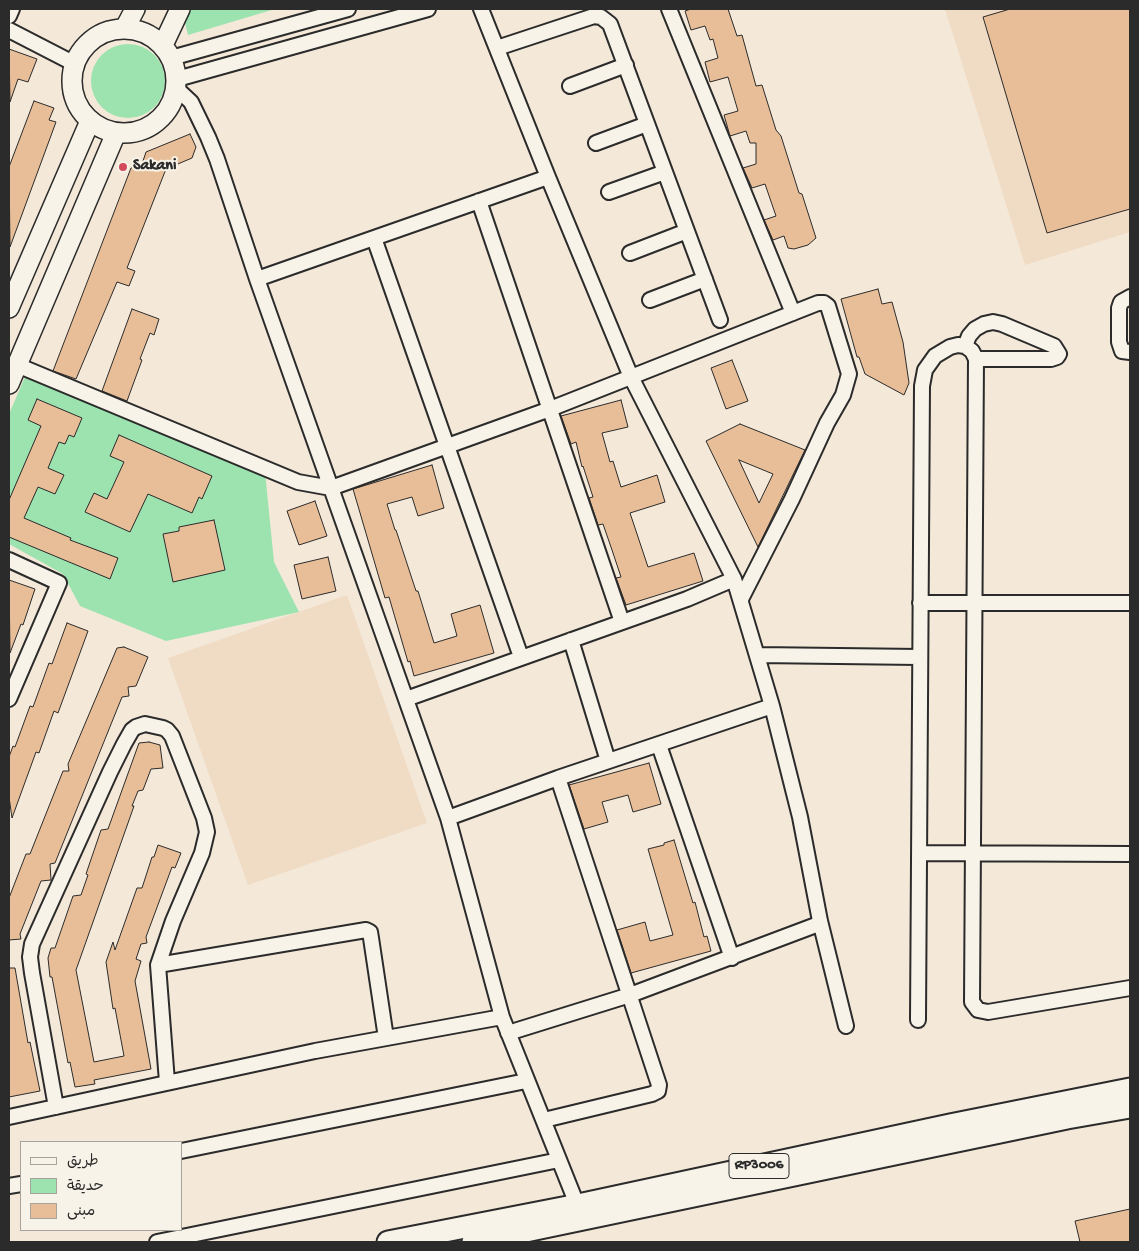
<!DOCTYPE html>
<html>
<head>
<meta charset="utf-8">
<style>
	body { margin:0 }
	#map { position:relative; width:1139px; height:1251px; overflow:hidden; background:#f4e8d8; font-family:"Gochi Hand","Playpen Sans Arabic",sans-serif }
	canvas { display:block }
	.frame { position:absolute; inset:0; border:10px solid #2b2b2b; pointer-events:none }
	.legend { position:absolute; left:20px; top:1141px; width:162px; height:90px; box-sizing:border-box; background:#f7f3e8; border:1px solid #a5a39c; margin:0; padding:6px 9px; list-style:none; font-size:15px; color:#2b2b2b }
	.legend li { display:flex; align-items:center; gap:10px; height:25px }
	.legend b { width:25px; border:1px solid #a5a39c }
</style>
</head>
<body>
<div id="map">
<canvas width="1139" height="1251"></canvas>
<div class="frame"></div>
<ul class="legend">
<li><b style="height:6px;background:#f7f3e8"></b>طريق</li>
<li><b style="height:14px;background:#9de3b0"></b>حديقة</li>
<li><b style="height:14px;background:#e8be98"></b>مبنى</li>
</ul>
</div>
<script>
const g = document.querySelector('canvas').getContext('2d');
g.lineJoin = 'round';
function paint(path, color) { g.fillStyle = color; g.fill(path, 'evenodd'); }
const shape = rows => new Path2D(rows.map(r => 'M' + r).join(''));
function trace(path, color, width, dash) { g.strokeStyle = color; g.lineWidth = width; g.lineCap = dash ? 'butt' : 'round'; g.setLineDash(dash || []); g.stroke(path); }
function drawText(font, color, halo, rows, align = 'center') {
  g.font = font + ' "Gochi Hand",sans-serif'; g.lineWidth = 4; g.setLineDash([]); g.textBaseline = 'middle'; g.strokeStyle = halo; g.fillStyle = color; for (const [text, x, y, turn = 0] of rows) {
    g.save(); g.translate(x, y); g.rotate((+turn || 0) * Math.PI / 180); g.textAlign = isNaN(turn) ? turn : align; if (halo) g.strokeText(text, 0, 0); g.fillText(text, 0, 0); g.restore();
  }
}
const built = shape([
	[945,9,1130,9,1130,232,1025,265],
	[347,595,427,823,248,885,168,658]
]);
const green = shape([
	[191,9,275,9,188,35,185,23],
	'91 81a37 37 0 1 1 74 0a37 37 0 1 1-74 0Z',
	[28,370,265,472,274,562,299,612,166,641,80,606,63,574,9,544,9,414]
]);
const building = shape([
	[691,9,728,9,737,36,742,35,756,86,762,85,776,130,781,136,799,193,802,194,816,238,808,245,794,249,788,248,784,236,773,240,764,220,776,216,765,184,752,188,743,168,756,164,756,143,750,143,746,131,730,136,724,115,738,111,728,77,710,82,705,62,718,58,713,39,710,40,705,26,691,30,685,11,691,9],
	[1010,9,1130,9,1130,209,1047,233,983,17,1010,9],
	[9,49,37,59,28,82,18,79,10,102,9,49],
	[34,101,54,108,49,120,56,122,10,247,9,167,34,101],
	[190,134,196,147,192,158,166,169,127,268,135,271,129,286,117,282,76,379,53,371,131,168,142,164,146,152,190,134],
	[878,289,882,304,892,302,903,342,909,383,904,395,865,374,859,357,857,357,841,299,878,289],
	[132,309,159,319,154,335,150,333,140,359,142,360,127,401,102,391,132,309],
	[732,360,748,401,726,409,711,368,732,360],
	[37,399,82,418,74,437,69,435,65,444,59,442,48,468,64,475,55,494,38,487,24,518,71,538,70,540,118,558,110,579,9,537,9,500,41,426,28,420,37,399],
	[621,400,628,427,602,433,610,462,613,461,621,487,657,475,665,502,630,513,648,567,694,553,703,581,626,605,616,578,621,577,612,550,603,524,598,525,589,498,593,497,583,466,582,467,576,442,571,444,561,416,621,400],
	[740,424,805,450,758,547,706,441,740,424],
	[739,460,773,474,759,503,739,460],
	[119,435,212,476,202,499,199,497,192,513,148,494,130,532,85,512,94,493,107,499,124,462,110,456,119,435],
	[432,465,444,508,418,516,412,497,387,504,395,530,396,530,416,591,418,591,434,643,457,636,451,614,480,605,494,653,414,676,410,661,408,662,389,597,385,598,353,489,432,465],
	[315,501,327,536,299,545,287,511,315,501],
	[214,520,225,570,173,582,163,534,179,531,179,527,214,520],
	[328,557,336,591,302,599,294,565,328,557],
	[9,580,35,589,23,625,21,624,10,653,9,580],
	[67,623,88,631,58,713,54,711,39,753,36,752,12,818,9,797,9,757,13,746,15,747,30,706,33,707,49,663,52,664,67,623],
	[124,647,148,657,136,686,128,687,129,696,122,697,55,863,50,864,51,880,41,881,20,934,21,939,9,940,9,898,26,854,30,854,63,771,69,771,68,764,117,648,124,647],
	[149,742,160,745,163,768,151,769,143,790,138,791,132,806,134,806,76,970,94,1062,124,1056,115,1008,113,1009,106,962,113,942,115,950,137,888,142,888,152,857,154,857,158,845,181,853,175,868,172,867,146,937,147,943,141,944,136,959,141,961,135,981,151,1069,94,1080,95,1084,75,1087,70,1062,68,1063,52,977,50,977,48,958,51,948,55,948,73,896,81,895,88,875,86,874,101,830,108,829,139,743,149,742],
	[649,763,661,804,633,812,628,795,602,802,608,822,584,829,569,785,649,763],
	[674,840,693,903,695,902,704,937,707,936,711,951,631,973,617,930,645,922,650,941,673,935,648,849,664,845,664,843,674,840],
	[9,968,15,968,28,1043,30,1042,40,1091,9,1097,9,968],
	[1130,1209,1130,1242,1080,1242,1075,1221,1130,1209]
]);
const street = shape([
	[481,9,548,177,631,377,734,579,772,706,800,817,820,921,846,1026],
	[669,9,793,313],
	[9,16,12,9],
	[9,30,73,63],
	[497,48,594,16,601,17,610,24,720,320],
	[171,58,348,9],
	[177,79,428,9],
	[570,86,626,65],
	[176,88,191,102,208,137,217,159,257,279,448,818,502,1017,580,1212],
	[596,143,647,124],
	[609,192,665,172],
	[479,201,622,622],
	[374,238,521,657],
	[630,253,687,231],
	[257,279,548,177],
	[1130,297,1121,302,1119,308,1119,342,1122,351,1130,352],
	[650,300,705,279],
	[965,346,969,336,975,329,984,324,993,322,1002,324,1054,346,1059,354,1057,357,1051,359,976,359],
	[17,365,298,482,331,488,550,409,818,303,824,303,828,306,849,374,843,395,827,423,792,499,741,599],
	[9,560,59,583,9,699],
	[920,603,1130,603],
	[571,640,608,761],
	[758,655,919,657],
	[406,699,687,599,734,579],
	[659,745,732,958],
	[448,818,558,778,772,706],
	[919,853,1130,854],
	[158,965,366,930,370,932,371,938,386,1038],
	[918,1020,922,386,925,370,935,356,950,347,958,345,965,346,972,351,976,359,972,1002,978,1010,988,1012,1130,988],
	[508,1033,630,995,816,925,820,921],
	[56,1107,32,973,30,957,32,944,110,772,124,744,132,730,136,727,145,724,163,728,167,730,172,736,204,818,207,832,202,853,173,921,158,965,167,1082],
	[9,1117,315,1051,502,1017],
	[544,1120,652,1094,658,1091,659,1085,558,778],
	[181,1151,526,1081],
	[9,1186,21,1184],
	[157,1242,559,1160]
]);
const secondary = shape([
	[125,28,135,9],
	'72 81a52 52 0 1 1 104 0a52 52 0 1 1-104 0Z',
	[163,45,180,9],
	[9,308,90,121],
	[9,384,116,133]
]);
const primary = shape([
	[388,1242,578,1205,950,1125,1130,1089],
	[473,1242,1067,1118,1130,1107]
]);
const markers = [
	[123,167,5,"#d1495b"]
];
const shields = [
	[759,1166,60]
];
const shieldNames = [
	["RP3006",759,1166]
];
const poiNames = [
	["Sakani",133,167]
];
paint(built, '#f0dbc5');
paint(green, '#9de3b0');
paint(building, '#e8be98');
trace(building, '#2b2b2b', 1);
trace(street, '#2b2b2b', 18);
trace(secondary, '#2b2b2b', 22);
trace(primary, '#2b2b2b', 25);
trace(street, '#f7f3e8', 14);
trace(secondary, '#f7f3e8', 19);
trace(primary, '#f7f3e8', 21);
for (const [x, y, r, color] of markers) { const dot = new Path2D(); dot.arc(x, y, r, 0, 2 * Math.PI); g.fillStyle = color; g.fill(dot); trace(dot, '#f7f3e8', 2); }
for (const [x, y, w] of shields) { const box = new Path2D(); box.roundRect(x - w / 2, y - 12.5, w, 25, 4); g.fillStyle = '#f7f3e8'; g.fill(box); trace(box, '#2b2b2b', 1); }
drawText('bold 15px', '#2b2b2b', null, shieldNames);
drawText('bold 16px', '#2b2b2b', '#f7f3e8', poiNames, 'left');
</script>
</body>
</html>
